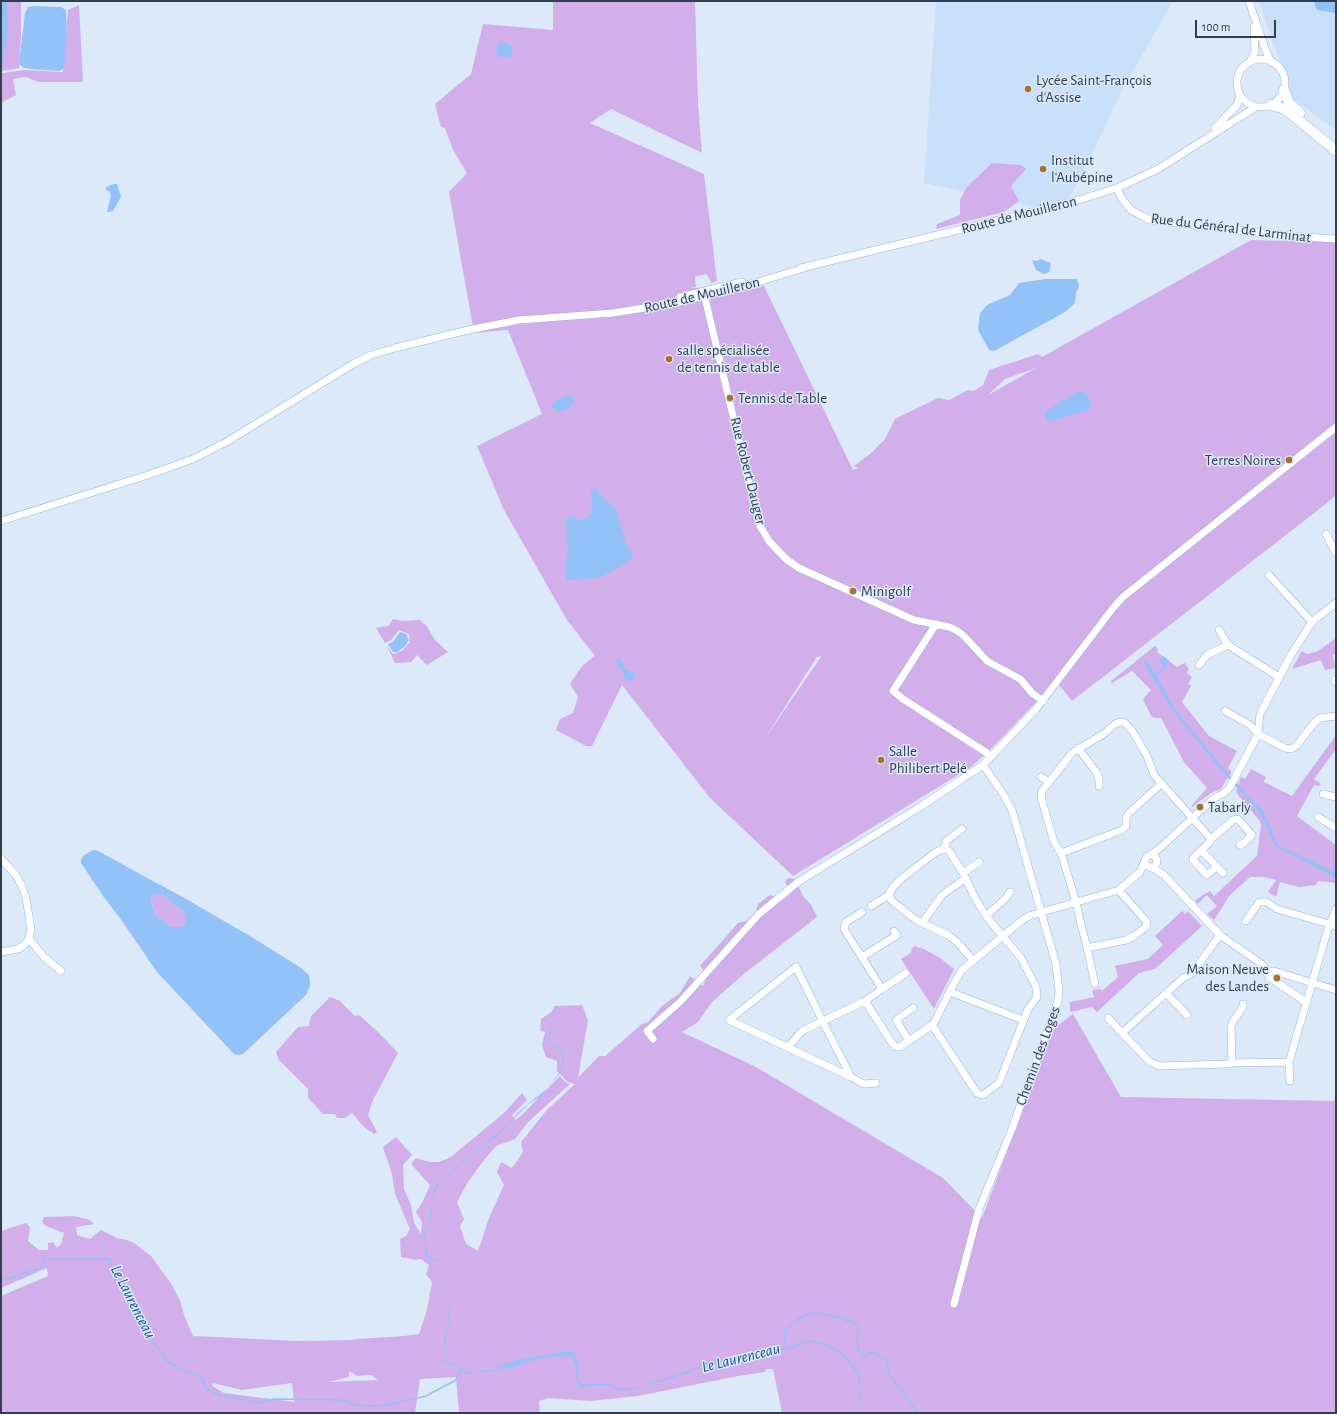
<!DOCTYPE html>
<html>
<head>
<meta charset="utf-8">
<style>
	body { margin:0 }
	#map { position:relative; width:1337px; height:1414px; overflow:hidden; background:#dce9f9; font-family:"Alegreya Sans",sans-serif }
	canvas { display:block }
	.frame { position:absolute; inset:0; border:2px solid #303e4d; pointer-events:none }
	.scale { position:absolute; left:1195px; top:20px; width:81px; height:18px; box-sizing:border-box; border:2px solid #303e4d; border-top:0; padding-left:5px; font-size:12px; line-height:14px; white-space:nowrap; color:#303e4d; -webkit-text-stroke:3px #dce9f9; paint-order:stroke }
</style>
</head>
<body>
<div id="map">
<canvas width="1337" height="1414"></canvas>
<div class="frame"></div>
<div class="scale">100 m</div>
</div>
<script>
const g = document.querySelector('canvas').getContext('2d');
g.lineJoin = 'round';
function paint(path, color) { g.fillStyle = color; g.fill(path, 'evenodd'); }
const shape = rows => new Path2D(rows.map(r => 'M' + r).join(''));
function trace(path, color, width, dash) { g.strokeStyle = color; g.lineWidth = width; g.lineCap = dash ? 'butt' : 'round'; g.setLineDash(dash || []); g.stroke(path); }
function drawText(font, color, halo, rows, align = 'center') {
  g.font = font + ' "Alegreya Sans",sans-serif'; g.lineWidth = 3; g.setLineDash([]); g.textBaseline = 'middle'; g.strokeStyle = halo; g.fillStyle = color; for (const [text, x, y, turn = 0] of rows) {
    g.save(); g.translate(x, y); g.rotate((+turn || 0) * Math.PI / 180); g.textAlign = isNaN(turn) ? turn : align; if (halo) g.strokeText(text, 0, 0); g.fillText(text, 0, 0); g.restore();
  }
}
const built = shape([
	[936,1,1173,1,1124,87,1073,192,1054,211,924,183],
	[1259,1,1336,1,1336,130,1292,98]
]);
const green = shape([
	[7,1,21,1,21,38,19,68,2,71],
	[553,1,695,1,698,103,702,153,611,109,590,123,704,174,717,281,712,283,706,274,695,277,696,287,691,288,764,286,853,470,858,468,854,466,870,454,885,439,895,419,938,398,949,400,968,390,974,391,983,385,989,370,1038,354,1042,357,1251,240,1336,242,1336,495,1322,507,1072,701,1056,681,991,749,971,767,793,876,710,798,622,685,592,746,586,746,556,730,560,719,573,713,578,697,570,684,582,666,595,656,567,620,504,510,477,446,542,414,508,330,474,333,449,192,467,173,453,150,445,128,441,127,435,104,471,74,483,24,553,30],
	[1036,368,988,395,1005,379],
	[821,656,821,657,763,741,817,657],
	[79,5,83,82,38,82,26,77,13,79,16,95,1,103,2,73,25,70,63,72,68,10],
	[992,163,1021,165,1026,169,1011,186,1019,201,1004,212,936,229,937,224,960,215,960,200,967,187],
	[393,619,402,621,419,620,426,625,435,640,448,652,427,665,417,655,411,662,395,663,387,646,393,654,402,651,410,642,409,634,399,630,391,640,385,643,376,628,388,626],
	[1336,638,1336,654,1333,655,1335,668,1325,670,1321,660,1292,669,1302,651,1307,654,1318,651],
	[1155,646,1158,649,1157,652,1177,667,1185,663,1189,669,1187,673,1192,677,1188,684,1191,686,1182,702,1209,736,1237,751,1228,768,1231,771,1231,774,1226,780,1221,789,1211,793,1192,807,1192,805,1207,788,1184,762,1161,718,1154,718,1151,716,1143,699,1151,690,1132,671,1112,683,1111,681],
	[1336,735,1336,740,1334,742,1336,743,1336,749,1314,779,1321,784,1319,786,1314,785,1297,816,1336,845,1336,883,1318,881,1316,885,1299,887,1280,882,1276,897,1268,892,1276,880,1264,877,1250,877,1230,895,1214,920,1207,914,1217,906,1207,895,1198,904,1195,900,1210,891,1214,896,1257,856,1261,825,1259,820,1238,795,1236,791,1241,777,1245,779,1251,769,1266,777,1264,782,1292,796],
	[788,878,795,879,803,896,811,905,817,917,745,973,712,1002,698,1022,682,1032,756,1067,943,1178,982,1218,1053,1029,1073,1014,1121,1097,1336,1101,1336,1413,782,1413,773,1369,766,1369,765,1372,738,1376,638,1396,591,1401,548,1398,539,1401,540,1413,459,1413,456,1377,420,1379,415,1413,1,1413,1,1296,48,1276,47,1268,1,1288,1,1231,26,1223,30,1227,28,1241,39,1250,48,1250,48,1243,53,1242,57,1248,61,1244,64,1233,46,1226,42,1222,44,1217,74,1216,90,1220,94,1224,76,1227,77,1235,90,1239,101,1230,117,1238,127,1240,134,1243,151,1256,172,1285,181,1303,184,1315,193,1336,299,1341,351,1340,357,1339,404,1336,419,1334,427,1310,432,1282,426,1274,429,1265,421,1259,416,1260,401,1257,400,1239,406,1236,410,1229,395,1194,392,1174,383,1147,396,1137,412,1155,403,1165,404,1189,411,1205,414,1223,421,1234,422,1222,416,1212,422,1203,430,1185,411,1164,413,1161,416,1158,430,1162,439,1162,451,1157,505,1112,522,1093,527,1100,512,1115,515,1120,521,1116,560,1076,565,1082,570,1084,528,1122,515,1139,496,1146,484,1160,468,1182,457,1202,464,1219,460,1226,466,1244,478,1251,489,1218,504,1185,497,1172,501,1162,512,1168,523,1152,521,1142,546,1111,575,1084,568,1082,557,1071,557,1061,546,1057,542,1045,545,1032,540,1031,541,1019,551,1012,555,1006,582,1005,588,1020,578,1078,599,1056,605,1056,642,1024,648,1022,662,1006,680,993,690,976,703,986,708,974,700,966,738,923,746,921,756,912,758,904,770,895,783,900,791,893,785,882],
	[349,1371,357,1376,371,1375,378,1380,328,1382,349,1377],
	[213,1383,242,1390,292,1383,294,1402,224,1393,212,1386],
	[157,894,162,894,183,911,187,917,185,923,180,927,172,927,156,916,151,902,152,897],
	[1182,911,1185,914,1188,911,1202,926,1155,969,1139,973,1097,1012,1092,1007,1070,1012,1070,1002,1094,997,1092,990,1100,989,1102,991,1118,977,1115,966,1148,959,1163,945,1155,936],
	[914,946,924,949,940,958,954,969,934,1009,901,959,912,952,911,950],
	[330,997,340,1001,355,1016,359,1015,379,1033,398,1053,373,1100,368,1115,377,1132,374,1134,364,1127,352,1113,345,1118,337,1118,335,1114,323,1114,308,1098,308,1089,279,1060,276,1052,298,1027,309,1026,311,1016]
]);
const water = shape([
	[1,1,7,1,8,25,1,78],
	[1314,1,1336,1,1336,13,1317,10,1315,6],
	[35,6,61,7,66,10,67,36,64,67,62,70,58,71,32,69,24,68,19,64,25,13,28,7],
	[499,42,503,42,513,46,511,56,509,58,499,57,497,54,496,49],
	[114,184,117,184,121,197,113,211,109,212,107,212,111,195,109,191,106,190,106,187],
	[1040,259,1051,263,1049,272,1044,274,1036,270,1032,260,1037,261],
	[1045,279,1077,279,1079,286,1076,293,1075,303,1065,312,994,351,989,350,978,330,980,313,987,305,1010,295,1019,283],
	[1079,391,1086,393,1091,404,1090,407,1088,410,1052,421,1047,420,1045,417,1046,411],
	[569,395,573,396,574,400,571,407,563,411,557,412,552,407,553,403,557,400],
	[596,488,601,496,615,508,627,545,631,551,633,559,613,571,598,578,569,580,566,579,566,576,565,568,568,551,566,539,567,534,564,521,574,515,578,520,583,520,589,516,592,511,591,491],
	[400,632,406,634,409,640,405,646,397,652,393,652,388,644,393,642],
	[1163,656,1169,660,1167,663,1166,667,1157,677,1176,711,1229,775,1263,811,1278,845,1336,873,1336,878,1275,846,1260,813,1226,776,1172,710,1144,663,1147,660,1155,675,1164,666,1164,664,1162,664,1160,661,1160,658],
	[615,659,619,659,622,660,625,669,635,673,635,678,631,681,627,681],
	[93,850,96,850,113,859,147,878,179,895,250,936,301,968,309,975,310,981,310,986,306,995,244,1053,239,1055,234,1054,157,972,122,921,103,896,81,863,81,859,83,856],
	[157,894,162,894,183,911,186,917,185,923,180,927,172,927,156,916,151,902,152,897],
	[558,1017,559,1018,552,1024,549,1042,560,1046,562,1048,564,1059,564,1066,560,1073,548,1088,541,1096,529,1104,511,1121,496,1137,481,1147,441,1181,437,1187,431,1201,432,1217,430,1222,425,1233,428,1259,438,1259,439,1260,440,1272,445,1288,451,1296,452,1298,452,1305,448,1314,450,1322,447,1330,444,1360,462,1369,466,1374,465,1374,461,1370,443,1361,445,1334,449,1322,447,1314,451,1305,451,1296,446,1290,444,1287,438,1260,429,1261,427,1259,426,1256,424,1232,430,1222,431,1200,436,1185,440,1181,477,1149,497,1134,521,1110,548,1088,559,1073,563,1066,562,1051,559,1047,548,1043,551,1024],
	[568,1351,572,1351,576,1356,575,1358,579,1366,578,1379,581,1384,608,1384,621,1389,648,1387,621,1391,606,1385,598,1385,580,1387,577,1382,576,1376,577,1368,572,1356,545,1357,505,1369,488,1372,487,1370,496,1370,507,1367,485,1368,496,1367,522,1359]
]);
const stream = shape([
	[1,1281,41,1268,44,1259,110,1259,112,1267,116,1271,118,1277,137,1303,141,1323,149,1339,161,1351,164,1359,181,1370,202,1377,205,1388,219,1395,261,1403,273,1399,342,1400,355,1405,371,1406,387,1405,426,1396,456,1380,458,1374,461,1370],
	[787,1349,809,1341,825,1344,844,1355,859,1375,860,1404],
	[481,1371,489,1371],
	[465,1373,473,1373],
	[646,1387,650,1384,676,1376,714,1362,734,1357,786,1349,784,1332,795,1321,805,1315,815,1313,837,1317,858,1325,857,1342,859,1351,864,1357,872,1352,885,1359,889,1368,888,1373,918,1413]
]);
const minor = shape([
	[1249,1,1265,49,1271,62],
	'1237 83a24 24 0 1 1 48 0a24 24 0 1 1-48 0Z',
	[1250,62,1255,51,1254,27],
	[1215,128,1237,105,1240,95],
	[1117,188,1122,199,1131,210,1142,216,1150,220,1289,236,1336,239],
	[801,268,1053,207,1085,198,1117,188,1158,169,1256,107],
	[704,294,753,500,760,526,769,541,786,559,799,568,914,620,949,627,956,630,964,636,987,661,1020,679,1032,693,1043,701],
	[680,297,742,282],
	[1,521,148,475,193,459,228,441,353,364,371,355,395,348,468,330,519,320,613,313,675,303,755,283,804,268],
	[1326,534,1336,553],
	[1269,575,1312,622],
	[936,624,893,691,903,699,987,753,989,759],
	[1219,630,1228,645,1279,677],
	[1199,665,1207,655,1228,645],
	[1335,680,1336,682],
	[1225,711,1250,725,1258,734,1266,738,1285,748,1291,749,1296,746,1314,723,1320,718,1336,716],
	[1078,748,1097,773,1099,780,1099,786],
	[1041,777,1049,782],
	[1323,794,1336,797],
	[1318,817,1336,828],
	[1211,839,1233,820,1238,819,1252,835,1244,843,1240,845],
	[945,848,946,841,962,829],
	[1201,850,1223,873],
	[1061,853,1122,830,1126,826,1126,817,1129,813,1161,784],
	'1145 861a6 6 0 1 1 12 0a6 6 0 1 1-12 0Z',
	[1150,855,1160,848,1213,799,1224,793,1230,787,1258,734,1260,714,1292,653,1312,622,1318,617,1336,603],
	[1,859,15,874,22,886,26,898,31,929,29,939,24,945,18,949,1,952],
	[1153,868,1164,875,1220,935,1263,965,1269,977,1307,1003],
	[963,873,979,862],
	[1119,890,1122,894,1147,922,1146,927,1134,936,1126,940,1087,948,1074,895,1061,853,1054,842,1041,797,1042,791,1072,753,1105,733,1115,724,1120,722,1125,723,1133,732,1147,756,1154,775,1211,839,1210,842,1193,858,1193,860,1207,875,1217,866],
	[871,906,889,895],
	[862,912,846,922,844,929,882,989,865,1001,892,1043,896,1047,900,1047,932,1025,935,1021,954,983,962,970,1021,921,1029,916,1042,912,1119,890,1140,872,1145,861],
	[986,916,1006,898,1010,892],
	[1246,921,1259,902,1267,902,1277,909,1336,926],
	[922,923,942,895,966,878],
	[1220,935,1192,973,1183,978,1122,1033,1150,1062,1159,1066,1227,1064,1232,1063,1289,1062],
	[29,939,44,957,61,971],
	[1087,948,1095,984],
	[862,957,897,935,894,931],
	[796,967,825,1026,851,1077,729,1020,796,967],
	[1265,971,1274,971,1336,990],
	[882,989,906,973],
	[950,992,1023,1020],
	[1166,993,1187,1015],
	[1108,1018,1122,1033],
	[932,1025,977,1093,983,1095,999,1083,1028,1009,1037,997,1036,987,1021,958,986,916,975,898,963,873,949,851,945,848,936,852,901,879,892,888,889,895,892,901,916,920,948,935,957,942,973,960],
	[653,1039,647,1031,681,1001,759,914,798,882,920,807,983,765,1036,709,1113,608,1123,597,1336,427],
	[909,1041,896,1020,913,1008],
	[788,1047,802,1031,865,1001],
	[1232,1063,1231,1026,1234,1020,1243,1007,1243,1004],
	[851,1077,864,1084,876,1083],
	[1290,1081,1289,1062,1327,932,1336,909],
	[954,1304,979,1209,1012,1129,1058,1001,1059,990,1056,964,1012,810,1005,797,983,765]
]);
const highway = shape([
	[1284,90,1289,103,1300,113],
	[1271,105,1285,109,1290,113,1336,151]
]);
const markers = [
	[1028,89,4,"#a7732b"],
	[1043,169,4,"#a7732b"],
	[669,359,4,"#a7732b"],
	[730,398,4,"#a7732b"],
	[1289,460,4,"#a7732b"],
	[853,591,4,"#a7732b"],
	[881,760,4,"#a7732b"],
	[1200,807,4,"#a7732b"],
	[1277,978,4,"#a7732b"]
];
const poiNames = [
	["Lycée Saint-François",1036,80],
	["d'Assise",1036,97],
	["Institut",1051,160],
	["l'Aubépine",1051,177],
	["salle spécialisée",677,350],
	["de tennis de table",677,367],
	["Tennis de Table",738,398],
	["Terres Noires",1281,460,"right"],
	["Minigolf",861,591],
	["Salle",889,751],
	["Philibert Pelé",889,768],
	["Tabarly",1208,807],
	["Maison Neuve",1269,969,"right"],
	["des Landes",1269,986,"right"]
];
const streetNames = [
	["Route de Mouilleron",1019,215,-14],
	["Rue du Général de Larminat",1231,228,7],
	["Route de Mouilleron",702,295,-13],
	["Rue Robert Dauger",748,471,76],
	["Chemin des Loges",1038,1056,-70]
];
const waterNames = [
	["Le Laurenceau",133,1302,63],
	["Le Laurenceau",741,1358,-14]
];
paint(built, '#c8e0fa');
paint(green, '#d2afea');
paint(water, '#92c2f7');
trace(stream, '#92c2f7', 1.5);
trace(minor, '#96b7dc', 8);
trace(highway, '#96b7dc', 11);
trace(minor, '#fff', 7);
trace(highway, '#fff', 10);
for (const [x, y, r, color] of markers) { const dot = new Path2D(); dot.arc(x, y, r, 0, 2 * Math.PI); g.fillStyle = color; g.fill(dot); trace(dot, '#dce9f9', 1.5); }
drawText('15px', '#303e4d', '#dce9f9', poiNames, 'left');
drawText('15px', '#303e4d', '#dce9f9', streetNames);
drawText('italic 16px', '#105694', '#dce9f9', waterNames);
</script>
</body>
</html>
